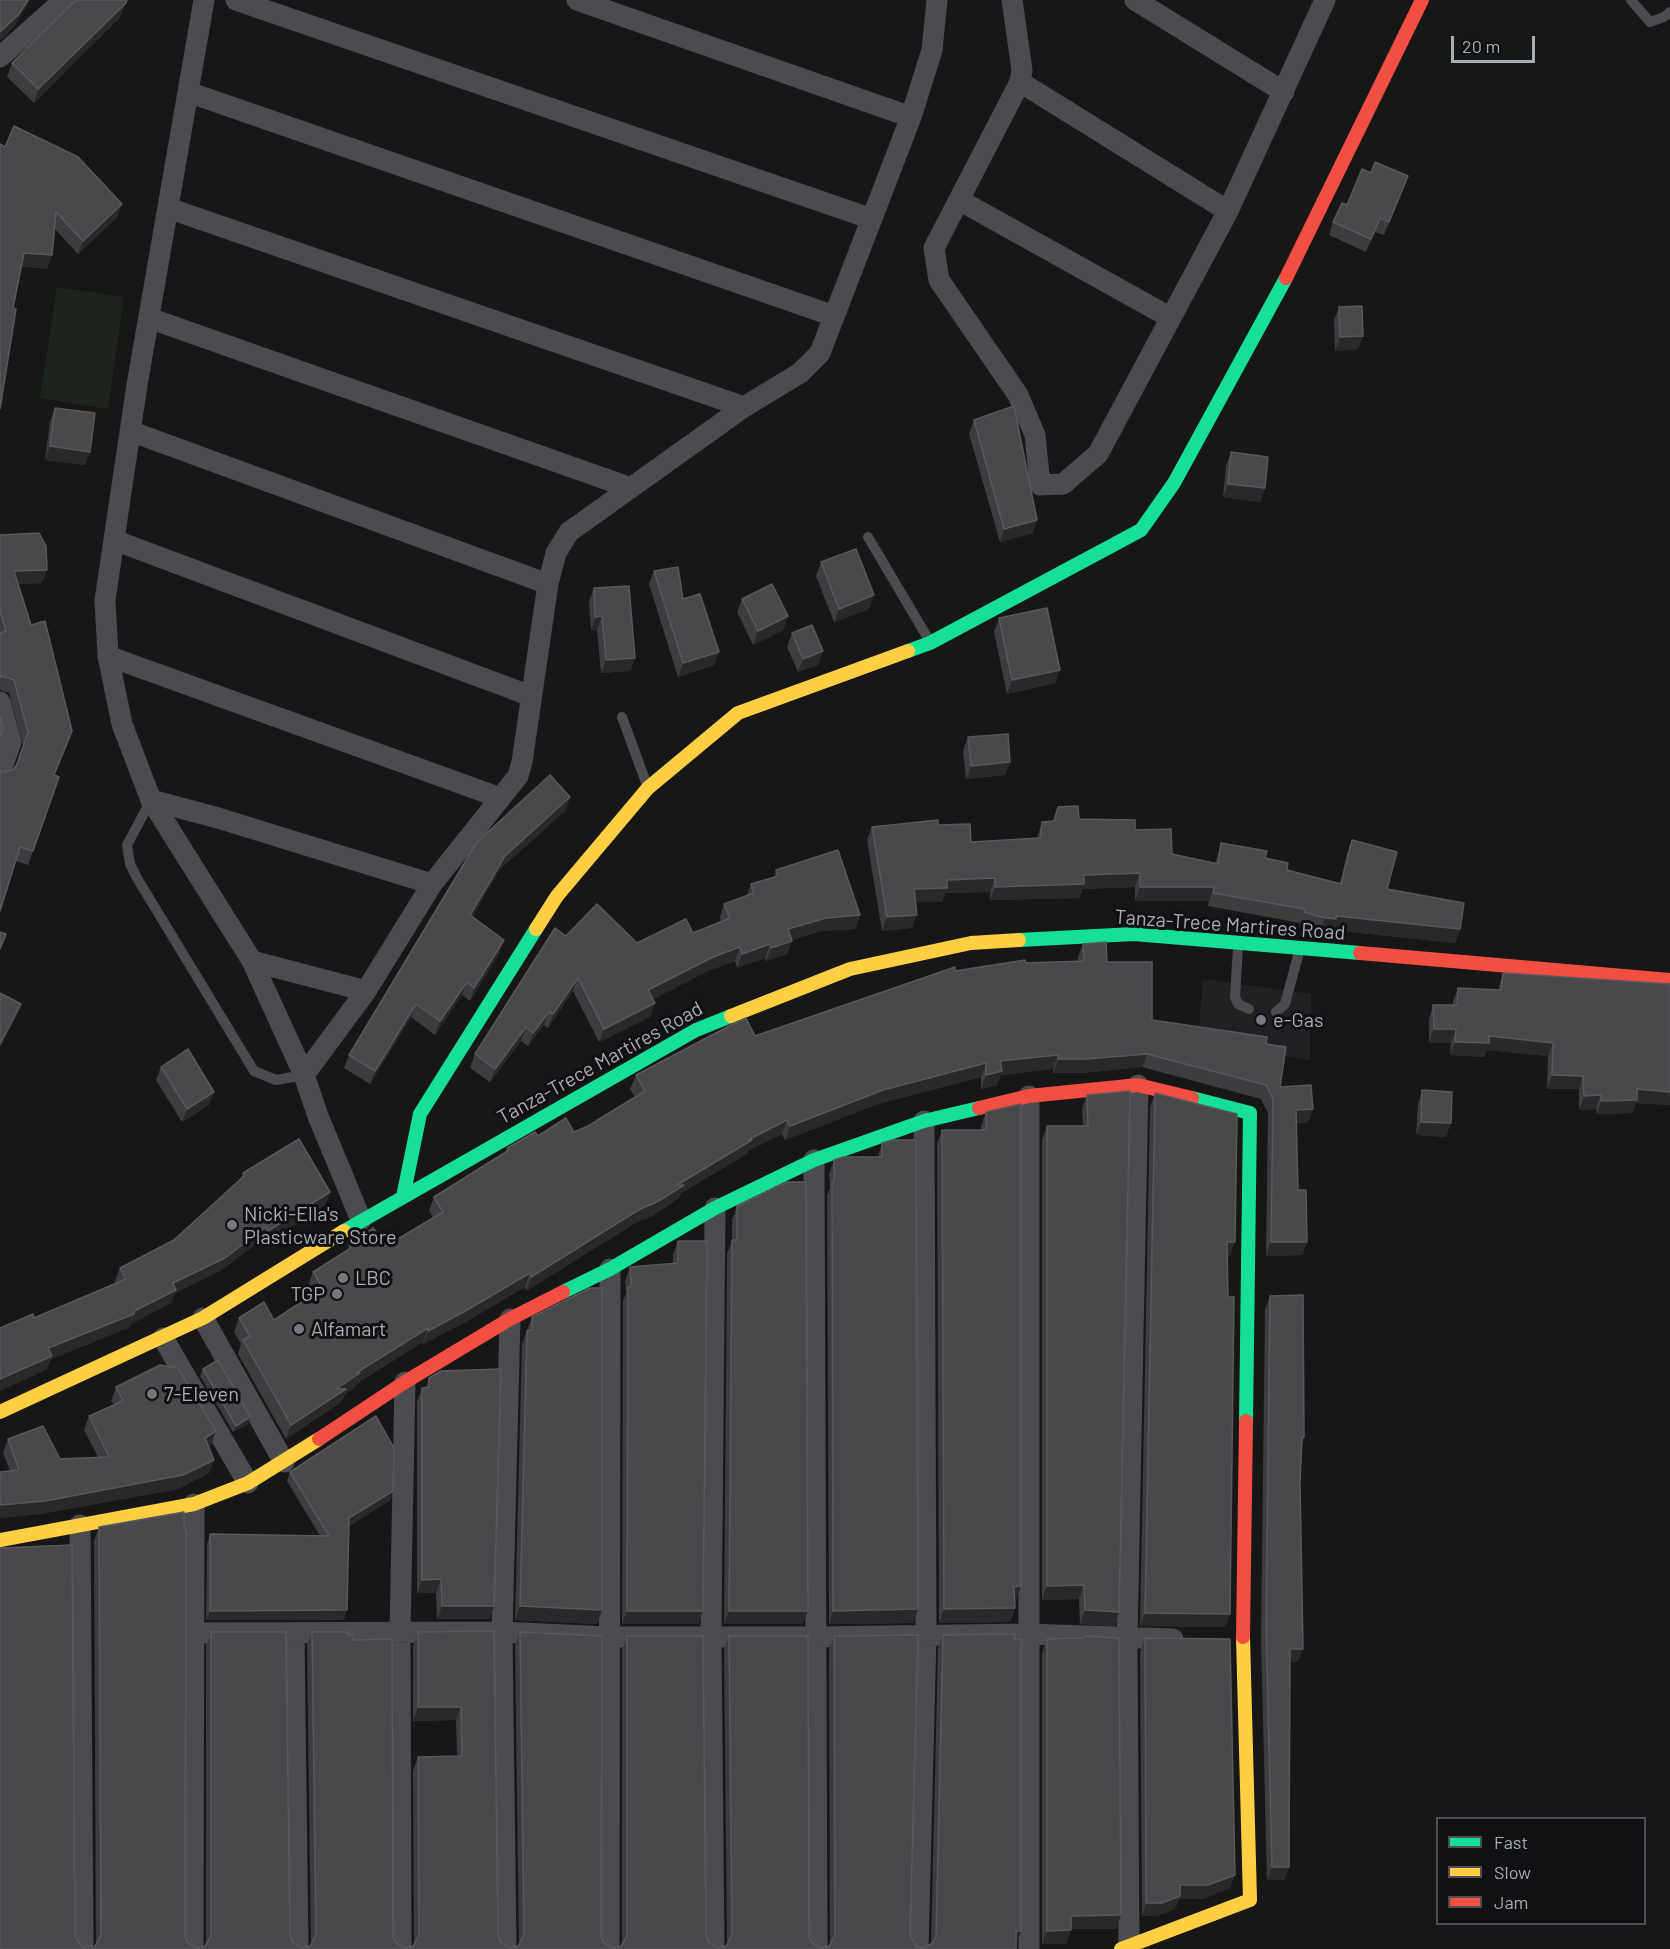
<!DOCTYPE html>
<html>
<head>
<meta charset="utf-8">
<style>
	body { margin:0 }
	#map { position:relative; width:1670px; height:1949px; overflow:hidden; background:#171717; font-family:Barlow,sans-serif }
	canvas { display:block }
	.legend { position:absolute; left:1436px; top:1817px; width:210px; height:108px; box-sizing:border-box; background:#111113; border:2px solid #4d4f55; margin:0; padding:8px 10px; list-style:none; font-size:18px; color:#a8adb8 }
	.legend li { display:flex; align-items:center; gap:12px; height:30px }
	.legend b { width:30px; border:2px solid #4d4f55 }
	.scale { position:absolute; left:1451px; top:36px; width:84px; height:27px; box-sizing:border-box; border:3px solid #a8adb8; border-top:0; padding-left:8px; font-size:18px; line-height:21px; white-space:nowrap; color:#a8adb8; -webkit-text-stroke:4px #111113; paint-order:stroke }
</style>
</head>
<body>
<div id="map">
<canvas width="1670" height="1949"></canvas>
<ul class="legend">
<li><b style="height:8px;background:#16e098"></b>Fast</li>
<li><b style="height:8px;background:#ffcf43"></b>Slow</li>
<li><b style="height:8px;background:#f24e42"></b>Jam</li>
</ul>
<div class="scale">20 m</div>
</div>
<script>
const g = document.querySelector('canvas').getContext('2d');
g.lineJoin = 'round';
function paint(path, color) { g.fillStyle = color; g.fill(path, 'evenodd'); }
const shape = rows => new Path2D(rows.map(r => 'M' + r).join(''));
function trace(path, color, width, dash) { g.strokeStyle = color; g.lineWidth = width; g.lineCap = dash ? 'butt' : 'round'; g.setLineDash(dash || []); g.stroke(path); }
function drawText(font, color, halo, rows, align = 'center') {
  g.font = font + ' Barlow,sans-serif'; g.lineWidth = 6; g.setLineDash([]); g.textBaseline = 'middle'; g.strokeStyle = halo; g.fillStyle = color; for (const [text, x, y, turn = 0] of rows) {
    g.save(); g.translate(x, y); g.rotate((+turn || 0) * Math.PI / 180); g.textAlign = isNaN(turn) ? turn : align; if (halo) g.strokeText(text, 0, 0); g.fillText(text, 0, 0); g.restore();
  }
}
const built = shape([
	[1203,979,1311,994,1310,1061,1198,1039]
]);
const green = shape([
	[57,287,124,297,108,409,40,398]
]);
const lane = shape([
	[1631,0,1650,22,1664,17,1670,12],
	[868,537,929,640],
	[622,717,647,785],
	[151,800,127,845,130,864,137,878,254,1071,276,1080,304,1075],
	[1238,946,1235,997,1238,1004,1249,1009],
	[1276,1012,1285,1004,1299,952]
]);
const street = shape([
	[204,0,137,385,105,600,108,656,122,724,151,800,252,961,304,1075,318,1116,361,1220],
	[236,0,872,219],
	[577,0,911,117],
	[1012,0,1022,70,1020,82,934,248,939,280,1018,395,1035,435,1040,485,1063,484,1098,454,1228,211,1325,0],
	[1135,0,1284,92],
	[0,57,64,0],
	[1020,82,1228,211],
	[188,92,834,316],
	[959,200,1171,318],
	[168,208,744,407],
	[149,318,631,488],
	[130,431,548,584],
	[114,540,531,696],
	[108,656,498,797],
	[0,702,11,742,0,773],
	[151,800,218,818,432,884],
	[252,961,366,991],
	[304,1075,366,991,432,884,518,776,522,762,548,584,556,553,569,532,744,407,800,373,820,353,911,117,932,50,937,0],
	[1029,1096,1029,1949],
	[814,1160,817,1949],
	[203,1318,284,1462],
	[163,1338,248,1483],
	[80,1525,83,1949],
	[195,1633,502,1632,608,1637,818,1637,1027,1634,1173,1639],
	[294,1633,298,1949],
	[1129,1947,1127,1639,1138,1085],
	[193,1949,194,1504],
	[401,1949,400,1632,405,1382],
	[506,1949,502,1632,510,1319],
	[609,1949,610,1269],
	[714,1949,711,1636,715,1208],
	[918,1949,926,1636,924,1121]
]);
const fast = shape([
	[908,651,930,643,1141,530,1174,483,1286,278],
	[1019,940,1134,934,1360,953],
	[1192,1098,1250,1113,1246,1421],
	[403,1197,420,1114,536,929],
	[344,1231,696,1030,731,1016],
	[563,1292,610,1269,715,1208,814,1160,924,1121,979,1108]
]);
const slow = shape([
	[536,929,557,896,648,788,738,713,908,651],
	[731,1016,850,969,971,943,1019,940],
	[0,1412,203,1318,344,1231],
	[0,1540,194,1504,248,1483,319,1439],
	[1121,1949,1250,1900,1243,1637]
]);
const jam = shape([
	[1286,278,1422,0],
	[1360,953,1670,980],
	[979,1108,1029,1096,1138,1085,1192,1098],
	[319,1439,405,1382,510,1319,563,1292],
	[1243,1637,1246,1421]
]);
const wall = shape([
	[121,16,34,103,7,77,12,63],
	[5,147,122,204,117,217,78,254,55,229,52,255,47,269,21,266,13,308],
	[1371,173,1408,176,1384,235,1375,232,1366,252,1329,235,1333,222,1347,205],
	[1339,307,1363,336,1358,349,1335,351,1334,320],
	[55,408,90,452,85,465,45,460,50,421],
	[974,420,1033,533,1000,542,969,434],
	[1231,452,1265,488,1260,502,1223,497,1226,466],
	[0,535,42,583,18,584,67,744,54,775,59,777,28,865,16,861,1,772,13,770,16,765,23,746,9,693,0,690],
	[821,562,869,609,834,622,816,576],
	[654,571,683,599,714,665,678,677,649,584],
	[594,588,635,658,630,671,601,673,597,630,591,630,589,601],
	[742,599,788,616,783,630,753,645,737,612],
	[999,618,1055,683,1007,694,994,632],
	[792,633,818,665,798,672,787,647],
	[968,737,1010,762,1005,775,966,779,963,751],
	[570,797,565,811,500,869,472,917,499,954,470,1001,462,995,435,1035,411,1017,370,1084,344,1068,349,1055,477,842],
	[1058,807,1079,819,1135,830,1172,854,1215,863,1217,857,1221,843,1265,858,1287,870,1340,883,1347,854,1352,840,1387,889,1460,929,1455,943,1332,930,1331,932,1320,931,1299,926,1300,923,1208,906,1209,901,1135,901,1135,887,1082,889,1079,898,990,900,990,892,945,893,942,902,916,902,912,928,882,931,867,840,872,827,938,825,971,842,1037,838,1042,822,1053,821],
	[776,870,860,915,855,929,821,931,792,940,787,954,766,961,765,958,737,968,735,961,708,971,653,999,655,1003,650,1017,599,1042,573,991,548,1028,544,1025,528,1046,521,1041,490,1082,470,1068,475,1054,566,936,637,943,693,933,721,922,720,917,724,904,747,895,751,884,774,877],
	[1083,944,1107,962,1152,1020,1266,1044,1280,1087,1313,1109,1308,1122,1296,1123,1298,1190,1307,1242,1302,1255,1266,1256,1268,1113,1261,1099,1142,1067,1082,1073,1053,1073,1053,1069,1001,1075,997,1085,981,1089,981,1077,878,1104,785,1140,782,1134,748,1151,747,1154,681,1193,679,1198,652,1216,635,1223,526,1291,525,1287,462,1324,423,1344,423,1342,356,1384,355,1387,345,1394,341,1402,286,1439,238,1354,241,1344,234,1332,239,1318,274,1320,313,1295,308,1286,313,1272,348,1250,349,1245,386,1246,433,1218,429,1211,434,1197,505,1153,507,1148,538,1136,574,1132,588,1126,635,1097,630,1089,636,1075,955,971,1026,963,1078,961,1078,957],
	[1503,973,1670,984,1670,1105,1636,1103,1632,1113,1597,1114,1596,1109,1579,1110,1579,1089,1547,1089,1548,1056,1487,1050,1484,1057,1450,1055,1451,1043,1429,1043,1429,1019,1433,1005,1453,1005,1453,1001,1458,988,1498,990],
	[161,1067,214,1092,209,1105,182,1122,156,1080],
	[1422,1090,1446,1137,1416,1135,1418,1104],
	[1155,1093,1230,1256,1227,1256,1230,1614,1225,1627,1140,1626,1150,1107],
	[1087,1095,1119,1612,1115,1626,1080,1624,1079,1599,1042,1600,1042,1140,1047,1126,1083,1126,1082,1109],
	[986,1112,1021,1586,1016,1600,1014,1600,1015,1608,1010,1622,939,1623,937,1144,942,1130,981,1130,981,1126],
	[882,1143,918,1609,913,1623,829,1624,827,1195,830,1188,829,1174,834,1160,878,1157],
	[243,1173,330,1192,325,1205,264,1245,261,1240,220,1271,175,1293,171,1303,131,1324,130,1327,51,1359,47,1369,0,1391,0,1328,34,1318,116,1284,115,1281,120,1268,174,1240,240,1179],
	[737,1206,803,1624,724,1624,727,1254,732,1241,732,1220],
	[678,1241,703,1611,698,1624,622,1624,623,1301,626,1293,625,1281,630,1267,673,1264,673,1255],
	[1270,1296,1304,1437,1302,1444,1300,1483,1298,1662,1290,1662,1289,1867,1284,1880,1267,1880,1261,1640,1265,1309],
	[532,1317,602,1610,597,1624,515,1620,522,1344],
	[203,1369,248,1424,233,1432,200,1376],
	[429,1378,490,1619,437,1619,436,1593,417,1593,417,1401,422,1388,426,1388],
	[116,1387,216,1431,211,1445,208,1446,214,1460,209,1473,178,1489,40,1514,0,1518,0,1472,10,1471,3,1453,8,1439,60,1459,98,1457,84,1430,89,1416,114,1405,111,1401],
	[290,1472,393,1491,390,1500,349,1526,344,1620,206,1620,207,1544,210,1534,320,1536,287,1481],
	[99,1527,185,1935,187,1942,197,1948,205,1946,206,1944,206,1646,211,1632,290,1936,292,1942,302,1948,310,1946,311,1945,307,1645,312,1632,348,1635,353,1640,393,1936,395,1942,405,1948,413,1946,414,1944,413,1771,418,1757,457,1756,456,1720,413,1721,413,1646,418,1632,494,1631,498,1936,500,1942,510,1948,518,1946,519,1945,515,1645,520,1632,603,1942,613,1948,621,1946,622,1944,622,1650,627,1636,708,1942,718,1948,726,1946,727,1945,724,1650,729,1636,811,1942,821,1948,829,1946,830,1944,829,1650,834,1636,910,1935,916,1946,923,1948,931,1944,938,1648,943,1635,1021,1931,1016,1944,1016,1949,0,1949,75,1936,82,1947,95,1946,96,1944,94,1541],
	[1085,1636,1121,1915,1116,1929,1071,1929,1066,1944,1042,1944,1042,1653,1047,1639,1084,1638],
	[1145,1638,1230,1888,1203,1899,1179,1899,1175,1909,1157,1916,1142,1916,1140,1652]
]);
const shadedWall = shape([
	[27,0,30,0,27,6,14,27,0,41,0,32],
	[126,3,121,16,34,103,38,89],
	[1408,176,1403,189,1384,235,1389,222],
	[122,204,117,217,78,254,83,241],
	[1380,218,1375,232,1366,252,1371,239],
	[24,253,52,255,47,269,19,266],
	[1363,336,1358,349,1335,351,1340,337],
	[50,446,90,452,85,465,45,460],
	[1228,484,1265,488,1260,502,1223,497],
	[1037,520,1033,533,1000,542,1004,529],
	[47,570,42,583,9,585,14,571],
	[874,595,869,609,834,622,839,609],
	[602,616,597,630,591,630,595,617],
	[788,616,783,630,753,645,758,631],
	[823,651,818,665,798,672,803,659],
	[719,652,714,665,678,677,683,663],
	[635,658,630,671,601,673,606,660],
	[1060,670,1055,683,1007,694,1012,680],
	[1010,762,1005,775,966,779,971,766],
	[570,797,565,811,500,869,465,928,470,915,505,856],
	[1140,873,1135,887,1082,889,1079,898,990,900,995,887,1084,875],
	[995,878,990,892,945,893,942,902,910,902,914,889,947,880],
	[1140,887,1214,887,1209,901,1135,901],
	[860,915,855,929,821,931,783,943,788,929,826,918],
	[917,915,912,928,882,931,887,917],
	[1336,916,1460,929,1455,943,1332,930,1331,932,1320,931,1325,918],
	[504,940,499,954,470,1001,474,988],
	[792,941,787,954,766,961,771,948],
	[770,944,765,958,737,968,742,954],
	[740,947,735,961,708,971,643,1004,648,990,713,957],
	[578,978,573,991,548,1028,553,1014],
	[467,982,462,995,435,1035,440,1021],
	[655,1003,650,1017,599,1042,604,1029],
	[21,1004,16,1017,0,1048,0,1044],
	[416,1004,411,1017,370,1084,375,1071],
	[549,1012,544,1025,528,1046,533,1033],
	[526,1027,521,1041,490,1082,495,1069],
	[1434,1029,1456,1029,1451,1043,1429,1043],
	[1489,1036,1553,1043,1548,1056,1487,1050,1484,1057,1450,1055,1455,1042],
	[1147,1054,1142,1067,1082,1073,1053,1073,1058,1059],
	[1058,1055,1053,1069,1001,1075,997,1085,981,1089,986,1075,1000,1061],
	[986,1063,981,1077,878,1104,785,1140,790,1126,883,1090],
	[1552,1075,1583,1076,1579,1089,1547,1089],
	[1637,1089,1670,1092,1670,1105,1636,1103,1632,1113,1597,1114,1601,1101],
	[214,1092,209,1105,182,1122,187,1109],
	[1601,1095,1596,1109,1579,1110,1584,1096],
	[1313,1109,1308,1122,1291,1123,1296,1110],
	[787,1120,782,1134,748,1151,747,1154,681,1193,679,1198,652,1216,635,1223,526,1291,531,1277,748,1140],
	[1421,1122,1451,1123,1446,1137,1416,1135],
	[330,1192,325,1205,264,1245,268,1231],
	[266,1227,261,1240,220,1271,175,1293,171,1303,131,1324,130,1327,51,1359,47,1369,0,1391,0,1379,48,1348,134,1311,173,1283],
	[1227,1242,1235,1242,1230,1256,1222,1256],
	[1271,1242,1307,1242,1302,1255,1266,1256],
	[530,1273,525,1287,462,1324,423,1344,428,1331],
	[428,1328,423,1342,356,1384,355,1387,345,1394,341,1402,286,1439,291,1425,356,1373],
	[250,1417,248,1424,233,1432,236,1426],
	[216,1431,211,1445,200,1451,205,1438],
	[214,1460,209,1473,178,1489,40,1514,0,1518,0,1505],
	[393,1491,390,1500,346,1528,349,1518],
	[441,1579,436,1593,417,1593,422,1580],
	[1084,1585,1079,1599,1042,1600,1047,1586],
	[1021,1586,1016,1600,1009,1600,1014,1587],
	[442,1606,494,1606,490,1619,437,1619],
	[520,1606,602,1610,597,1624,515,1620],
	[1015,1608,1010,1622,939,1623,944,1609],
	[918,1609,913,1623,829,1624,833,1611],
	[347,1610,344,1620,206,1620,210,1611],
	[1085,1610,1119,1612,1115,1626,1080,1624],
	[627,1611,703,1611,698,1624,622,1624],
	[729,1611,808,1611,803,1624,724,1624],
	[1145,1613,1230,1614,1225,1627,1140,1626],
	[1290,1649,1303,1649,1298,1662,1285,1662],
	[418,1707,461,1707,456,1720,413,1721],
	[1272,1867,1289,1867,1284,1880,1267,1880],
	[1235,1875,1230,1888,1203,1899,1179,1899,1175,1909,1157,1916,1142,1916,1146,1903,1180,1885],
	[1121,1915,1116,1929,1066,1929,1071,1916],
	[1071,1930,1066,1944,1042,1944,1047,1931],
	[1016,1931,1021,1931,1016,1944]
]);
const building = shape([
	[0,0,28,0,19,14,0,32,0,0],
	[76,0,127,0,126,3,38,89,12,63,76,0],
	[14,126,78,157,122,204,83,241,56,212,52,255,24,253,13,308,16,309,0,409,0,144,5,147,14,126],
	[1375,162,1408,176,1389,222,1380,218,1371,239,1333,222,1342,203,1347,205,1362,169,1371,173,1375,162],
	[1362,306,1363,336,1340,337,1339,307,1362,306],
	[1014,406,1037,520,1004,529,974,420,1014,406],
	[55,408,95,413,90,452,50,446,55,408],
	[1231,452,1268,457,1265,488,1228,484,1231,452],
	[39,533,46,546,47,570,14,571,31,625,45,621,72,731,54,775,59,777,33,851,20,847,0,911,0,770,1,772,13,770,17,764,28,732,14,680,2,676,0,678,0,633,6,631,0,611,0,535,39,533],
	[856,549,874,595,839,609,821,562,856,549],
	[678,567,683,599,700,594,719,652,683,663,654,571,678,567],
	[772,584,788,616,758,631,742,599,772,584],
	[629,586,635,658,606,660,602,616,595,617,594,588,629,586],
	[1047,608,1060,670,1012,680,999,618,1047,608],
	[812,625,823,651,803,659,792,633,812,625],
	[0,717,3,728,0,736,0,717],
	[1008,734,1010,762,971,766,968,737,1008,734],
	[550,775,570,797,505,856,470,915,504,940,474,988,467,982,440,1021,416,1004,375,1071,349,1055,477,842,550,775],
	[1078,806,1079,819,1135,820,1135,830,1171,829,1172,854,1218,864,1221,843,1267,851,1265,858,1288,863,1287,870,1341,884,1352,840,1397,852,1387,889,1464,903,1460,929,1336,916,1336,919,1325,918,1304,912,1305,909,1213,893,1214,887,1140,887,1140,873,1084,875,1084,884,995,887,995,878,947,880,947,888,914,889,917,915,887,917,872,827,938,820,938,825,970,824,971,842,1040,838,1042,822,1054,821,1058,807,1078,806],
	[838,850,860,915,826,918,788,929,792,941,771,948,770,944,742,954,740,947,713,957,648,990,655,1003,604,1029,578,978,553,1014,549,1012,533,1033,526,1027,495,1069,475,1054,555,928,566,936,597,904,637,943,686,919,693,933,730,918,724,904,754,893,751,884,778,876,776,870,838,850],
	[0,932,6,934,0,949,0,932],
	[1106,942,1107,962,1152,962,1152,1020,1267,1037,1266,1044,1286,1047,1280,1087,1311,1085,1313,1109,1296,1110,1298,1190,1306,1190,1307,1242,1271,1242,1273,1099,1266,1085,1147,1054,1087,1059,1058,1059,1058,1055,1000,1061,1002,1071,986,1075,986,1063,883,1090,790,1126,787,1120,748,1140,752,1140,677,1185,684,1185,657,1202,640,1209,531,1277,530,1273,467,1310,428,1331,428,1328,356,1373,360,1373,336,1389,346,1389,291,1425,243,1340,250,1336,239,1318,264,1302,274,1320,323,1288,313,1272,351,1248,349,1245,373,1228,386,1246,443,1212,434,1197,509,1150,507,1148,535,1132,538,1136,566,1118,574,1132,588,1126,645,1091,636,1075,733,1024,746,1018,755,1036,955,967,955,971,1025,960,1026,963,1084,961,1083,944,1106,942],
	[1503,973,1670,984,1670,1092,1637,1089,1637,1100,1601,1101,1601,1095,1584,1096,1583,1076,1552,1075,1553,1043,1489,1036,1489,1043,1455,1042,1456,1029,1434,1029,1433,1005,1457,1005,1458,988,1501,990,1503,973],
	[0,993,21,1004,0,1044,0,993],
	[188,1049,214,1092,187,1109,161,1067,188,1049],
	[1422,1090,1452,1092,1451,1123,1421,1122,1422,1090],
	[1130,1091,1119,1612,1085,1610,1084,1585,1047,1586,1047,1126,1088,1126,1087,1095,1130,1091],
	[1155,1093,1237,1114,1235,1242,1227,1242,1228,1297,1234,1297,1230,1614,1145,1613,1155,1093],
	[1021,1104,1021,1586,1014,1587,1015,1608,944,1609,942,1130,986,1130,986,1112,1021,1104],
	[299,1139,330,1192,268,1231,266,1227,225,1258,173,1283,176,1290,134,1311,134,1314,48,1348,52,1356,0,1379,0,1328,33,1314,34,1318,126,1279,120,1268,174,1240,244,1176,243,1173,299,1139],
	[892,1140,916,1140,918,1609,833,1611,832,1182,834,1182,834,1160,843,1157,882,1157,882,1143,892,1140],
	[787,1182,806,1182,808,1611,729,1611,732,1240,737,1240,737,1206,787,1182],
	[678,1241,707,1241,703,1611,627,1611,628,1287,631,1287,630,1267,678,1263,678,1241],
	[590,1288,602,1288,602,1610,520,1606,527,1331,532,1330,532,1317,590,1288],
	[1303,1295,1304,1437,1302,1437,1300,1483,1303,1649,1290,1649,1289,1867,1272,1867,1266,1626,1270,1296,1303,1295],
	[218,1360,250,1417,236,1426,203,1369,218,1360],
	[160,1365,178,1368,216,1431,205,1438,214,1460,183,1475,45,1501,0,1505,0,1472,19,1470,8,1439,43,1426,60,1459,109,1457,89,1416,123,1401,116,1387,160,1365],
	[501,1369,494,1606,442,1606,441,1579,422,1580,422,1388,429,1387,429,1378,441,1371,501,1369],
	[376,1416,394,1448,393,1491,349,1518,347,1610,210,1611,210,1534,329,1536,290,1472,376,1416],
	[184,1512,184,1530,186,1530,185,1935,187,1942,197,1948,205,1946,211,1936,211,1632,286,1632,290,1936,292,1942,302,1948,310,1946,316,1935,312,1632,348,1632,348,1635,352,1635,353,1640,392,1639,393,1936,395,1942,405,1948,413,1946,419,1935,418,1757,462,1756,461,1707,418,1707,418,1632,494,1631,498,1936,500,1942,510,1948,518,1946,524,1935,520,1632,602,1636,601,1935,603,1942,613,1948,621,1946,627,1936,627,1636,703,1636,706,1936,708,1942,718,1948,726,1946,732,1935,729,1636,808,1636,809,1936,811,1942,821,1948,829,1946,835,1935,834,1636,918,1635,910,1935,916,1946,923,1948,933,1943,936,1936,943,1635,1015,1634,1015,1640,1021,1639,1021,1931,1016,1931,1016,1949,0,1949,0,1548,72,1545,75,1936,82,1947,95,1946,101,1935,99,1527,184,1512],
	[1085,1636,1119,1638,1121,1915,1071,1916,1071,1930,1047,1931,1047,1639,1085,1638,1085,1636],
	[1145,1638,1230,1639,1235,1875,1208,1885,1180,1885,1180,1896,1162,1903,1146,1903,1145,1638]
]);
const markers = [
	[1261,1020,6,"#757880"],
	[232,1225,6,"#757880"],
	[343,1278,6,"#757880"],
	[337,1294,6,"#757880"],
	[299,1329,6,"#757880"],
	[152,1394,6,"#757880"]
];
const streetNames = [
	["Tanza-Trece Martires Road",1230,925,4],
	["Tanza-Trece Martires Road",600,1063,-29]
];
const poiNames = [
	["e-Gas",1273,1020],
	["Nicki-Ella's",244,1214],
	["Plasticware Store",244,1237],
	["LBC",355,1278],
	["TGP",325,1294,"right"],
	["Alfamart",311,1329],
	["7-Eleven",164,1394]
];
paint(built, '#212123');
paint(green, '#1d241e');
trace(lane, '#4b4c50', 10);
trace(street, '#4b4c50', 21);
trace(fast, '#16e098', 14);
trace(slow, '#ffcf43', 14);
trace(jam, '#f24e42', 14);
paint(wall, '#3d3d3f');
paint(shadedWall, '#29292a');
paint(building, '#49494c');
trace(building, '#58595d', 1.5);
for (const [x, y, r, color] of markers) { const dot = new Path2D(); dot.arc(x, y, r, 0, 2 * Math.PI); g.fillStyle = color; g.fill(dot); trace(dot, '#111113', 2); }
drawText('20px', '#a8adb8', '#111113', streetNames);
drawText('20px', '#a8adb8', '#111113', poiNames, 'left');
</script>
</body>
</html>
